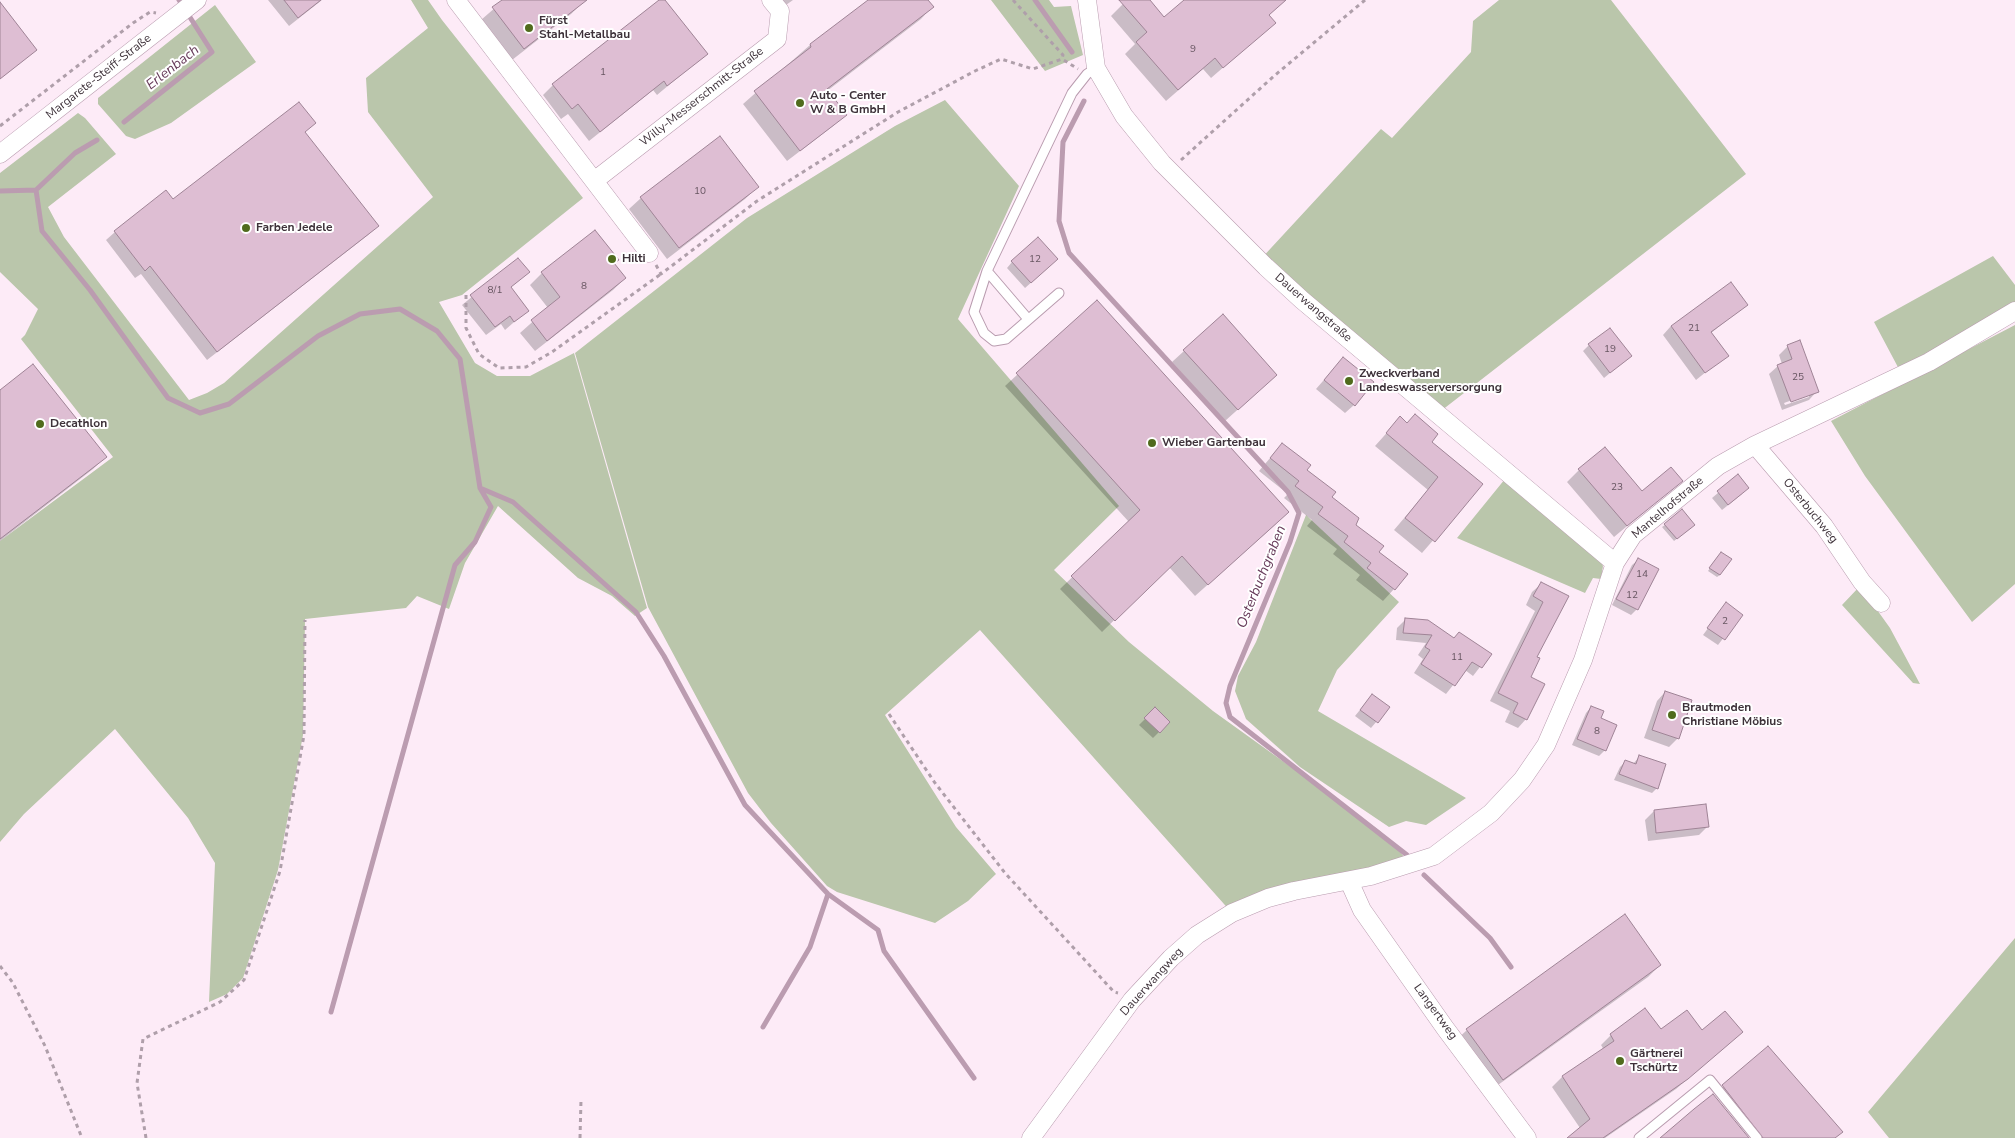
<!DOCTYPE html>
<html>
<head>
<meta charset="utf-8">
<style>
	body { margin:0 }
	canvas { display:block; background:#fdebf7 }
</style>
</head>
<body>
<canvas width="2015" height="1138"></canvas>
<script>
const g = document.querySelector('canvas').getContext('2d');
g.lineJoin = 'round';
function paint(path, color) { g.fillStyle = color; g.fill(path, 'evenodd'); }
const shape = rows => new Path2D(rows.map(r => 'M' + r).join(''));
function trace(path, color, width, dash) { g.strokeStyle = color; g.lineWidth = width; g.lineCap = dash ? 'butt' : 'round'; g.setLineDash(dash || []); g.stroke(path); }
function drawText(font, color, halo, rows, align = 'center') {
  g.font = font + ' "Nunito Sans",sans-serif'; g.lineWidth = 4; g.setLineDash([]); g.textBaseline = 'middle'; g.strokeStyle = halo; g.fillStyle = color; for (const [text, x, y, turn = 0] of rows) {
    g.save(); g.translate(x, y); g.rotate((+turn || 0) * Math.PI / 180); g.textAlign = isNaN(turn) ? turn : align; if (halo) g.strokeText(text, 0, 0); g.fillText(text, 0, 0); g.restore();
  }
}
const green = shape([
	[411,0,428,0,442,20,583,198,462,295,439,302,475,363,497,376,530,376,574,353,647,608,635,616,612,596,578,578,498,506,465,563,449,609,417,596,406,608,305,619,303,735,278,870,243,978,227,994,209,1002,215,863,188,818,115,729,24,814,0,842,0,541,113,457,21,339,25,335,38,309,0,272,0,173,78,113,85,118,116,154,48,207,64,237,189,400,207,393,224,383,433,197,368,112,366,78,428,28],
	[991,0,1049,0,1054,7,1071,6,1083,55,1045,71],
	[1499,0,1611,0,1746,174,1437,414,1259,261,1381,129,1392,138,1471,52,1473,21],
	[215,5,256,62,171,123,135,139,126,136,98,104,98,98],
	[945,100,1019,186,958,319,1119,506,1054,570,1129,642,1213,711,1380,831,1411,864,1232,913,980,630,885,715,956,827,996,874,968,901,935,923,837,892,827,886,771,823,748,793,648,607,575,353,747,218,895,126],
	[1993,256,2015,285,2015,302,1900,371,1874,322],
	[2015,325,2015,584,1972,622,1865,476,1831,421],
	[1505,479,1596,552,1603,566,1601,579,1593,578,1585,593,1457,538],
	[1306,515,1399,602,1337,670,1318,711,1466,798,1426,825,1406,821,1389,827,1300,767,1246,719,1235,691,1238,676,1256,642],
	[1860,586,1890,628,1920,684,1913,683,1842,605],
	[2015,938,2015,1138,1889,1138,1868,1112]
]);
const shadow = shape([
	[268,0,322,0,289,26],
	[504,0,582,0,583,2,571,14,512,60,481,20],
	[661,0,664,0,706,54,657,95,653,90,589,141,568,114,561,119,543,95,553,85],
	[782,0,793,0,786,5],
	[870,0,927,0,932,7,921,19,827,91,845,115,833,126,787,161,743,104,810,45],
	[1127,0,1148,0,1164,19,1186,0,1282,0,1268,16,1262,34,1211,78,1203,69,1166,101,1125,54,1135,44,1111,16],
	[0,4,35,50,0,79],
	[314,123,304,133,377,226,368,235,207,360,141,274,135,278,106,240,115,232],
	[757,187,745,199,667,259,629,209,641,198],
	[518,259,528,272,510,288,528,310,505,330,501,324,486,335,462,305],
	[1012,262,1051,265,1025,288,1007,268],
	[613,264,625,278,613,290,535,351,520,333,548,308,530,285,542,273],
	[1097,301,1276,524,1195,596,1169,567,1102,632,1060,589,1129,522,1005,386],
	[1746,305,1711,333,1727,355,1696,380,1663,335,1671,326],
	[1589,345,1630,356,1604,378,1583,351],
	[1788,346,1817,391,1809,400,1782,410,1769,374,1778,366,1782,364,1779,355],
	[1809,394,1809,397,1785,405,1784,403],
	[1184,351,1264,386,1225,421,1172,362],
	[1343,358,1354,405,1345,413,1316,389],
	[0,391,105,457,93,469,0,541],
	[1400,418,1482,484,1422,553,1394,530,1428,490,1375,446],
	[1282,444,1378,552,1394,589,1383,601,1356,580,1360,575,1333,554,1337,549,1307,526,1312,520,1284,498,1288,494,1259,471],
	[1579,470,1642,492,1681,481,1614,537,1567,482],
	[1738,476,1742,494,1722,510,1712,498],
	[1665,525,1691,528,1674,541,1662,527],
	[1718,556,1720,575,1717,577,1708,571],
	[1638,560,1637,609,1631,615,1612,605,1632,565],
	[1541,584,1567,597,1536,657,1529,678,1526,719,1518,728,1505,722,1510,711,1490,701,1535,611,1526,605,1532,592],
	[1726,604,1741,615,1718,645,1703,635],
	[1405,620,1490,654,1473,676,1465,670,1446,694,1414,673,1423,659,1418,655,1426,643,1396,640,1397,628],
	[1665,692,1678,738,1669,747,1644,738,1657,701],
	[1372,695,1388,708,1371,728,1355,716],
	[1591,707,1605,750,1599,756,1572,745,1586,713],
	[1155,709,1169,722,1153,738,1139,725],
	[1639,757,1657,788,1652,793,1614,780,1620,767,1626,761,1633,764],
	[1654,811,1708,826,1699,835,1648,841,1645,820],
	[1660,965,1648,977,1491,1090,1455,1041,1467,1030],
	[1660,1031,1742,1032,1676,1089,1605,1138,1568,1138,1580,1128,1552,1087,1562,1077,1604,1050,1601,1045,1611,1035],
	[1768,1048,1834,1138,1760,1138,1721,1089]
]);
const stream = shape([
	[1035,0,1072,52],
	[1084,101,1063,142,1059,221,1069,253,1288,492,1299,513,1290,542,1230,686,1226,703,1230,717,1407,855],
	[124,122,212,52,179,0],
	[36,190,42,231,90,290,168,398,200,413,229,404,318,336,360,314,400,309,437,331,460,359,480,488,513,502,636,612,664,656,745,805,828,894,878,930,884,951,974,1078],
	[0,191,36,190,75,153,97,140],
	[1424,875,1490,938,1511,967],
	[331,1012,455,565,475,542,491,507,480,488],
	[763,1027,810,947,828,894]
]);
const building = shape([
	[284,0,321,0,298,18,284,0],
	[502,0,587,0,524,49,492,7,502,0],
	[659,0,665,0,708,54,667,86,664,81,600,132,578,104,572,109,552,84,659,0],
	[868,0,928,0,934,7,827,89,847,115,800,151,754,91,811,47,810,44,868,0],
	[1119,0,1150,0,1164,17,1184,0,1286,0,1269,15,1276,23,1223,68,1215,58,1178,90,1136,42,1147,32,1119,0],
	[0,2,37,50,0,79,0,2],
	[299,102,316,123,305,132,379,226,217,352,150,266,145,271,114,231,166,190,173,199,299,102],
	[720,136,759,187,679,248,640,197,720,136],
	[595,230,619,260,614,263,626,278,547,341,531,320,560,297,541,272,595,230],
	[1038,237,1058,259,1031,283,1011,261,1038,237],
	[518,258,530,272,511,287,529,311,514,322,510,316,495,327,470,295,518,258],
	[1731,282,1748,305,1711,332,1729,356,1705,373,1671,326,1731,282],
	[1097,300,1289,512,1208,585,1182,556,1115,621,1071,576,1140,510,1016,373,1097,300],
	[1223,314,1277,375,1238,410,1183,350,1223,314],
	[1610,328,1632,356,1610,373,1588,344,1610,328],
	[1800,340,1819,392,1791,402,1777,365,1792,359,1787,345,1800,340],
	[1343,357,1374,382,1355,406,1324,380,1343,357],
	[33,364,107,457,0,539,0,390,33,364],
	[1415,414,1438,434,1432,442,1483,484,1435,542,1405,518,1438,477,1386,433,1400,416,1407,423,1415,414],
	[1282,443,1311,465,1307,470,1336,492,1332,497,1359,518,1356,525,1384,546,1379,552,1408,574,1395,590,1367,568,1371,563,1344,542,1348,536,1318,514,1323,507,1295,486,1299,481,1270,458,1282,443],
	[1605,447,1642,491,1671,467,1683,481,1627,526,1578,469,1605,447],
	[1738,474,1749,488,1728,505,1717,491,1738,474],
	[1682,509,1695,525,1677,539,1664,524,1682,509],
	[1721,552,1732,559,1720,575,1709,568,1721,552],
	[1638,558,1659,569,1638,610,1616,599,1638,558],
	[1541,582,1569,596,1537,657,1540,658,1531,677,1545,684,1527,720,1513,713,1518,703,1498,693,1543,602,1533,596,1541,582],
	[1726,602,1743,615,1725,640,1707,628,1726,602],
	[1405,618,1428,620,1454,638,1459,632,1492,654,1482,668,1472,662,1455,686,1421,664,1430,650,1425,647,1432,635,1403,633,1405,618],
	[1665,691,1692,700,1679,739,1652,730,1665,691],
	[1372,694,1390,707,1378,723,1360,710,1372,694],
	[1591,706,1604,711,1601,718,1617,725,1606,751,1577,739,1591,706],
	[1155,707,1170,722,1160,733,1144,718,1155,707],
	[1639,755,1666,764,1658,789,1619,774,1625,760,1636,764,1639,755],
	[1706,804,1709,827,1656,833,1654,810,1706,804],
	[1625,914,1661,965,1503,1080,1466,1029,1625,914],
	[1645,1008,1661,1029,1687,1010,1702,1030,1725,1011,1743,1032,1688,1079,1603,1138,1567,1138,1590,1119,1562,1076,1614,1041,1610,1034,1645,1008],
	[1768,1046,1843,1132,1835,1138,1763,1138,1722,1085,1768,1046],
	[1713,1094,1749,1138,1660,1138,1694,1109,1713,1094]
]);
const path = shape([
	[1013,0,1063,55,1062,59],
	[0,126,133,23,150,12,156,13],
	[1181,160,1274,76,1365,0],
	[656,265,661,274,757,201,898,112,975,71,1001,59,1033,69,1062,59,1078,69],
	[466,295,466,328,479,354,499,368,526,367,552,352,661,274],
	[889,714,935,783,1005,873,1114,992,1118,993],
	[0,966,13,983,45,1046,82,1138],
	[146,1138,137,1083,143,1039,220,1002,244,980,280,871,304,735,305,620],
	[580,1138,581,1100]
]);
const service = shape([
	[987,271,1028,319],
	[1059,293,1006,339,994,341,984,333,974,312,987,271,1072,93,1087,74,1096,68],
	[1639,1138,1710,1080,1757,1138]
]);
const minor = shape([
	[456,0,649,253],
	[1087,0,1096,68,1124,116,1162,163,1266,267,1302,300,1615,563],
	[0,154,197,0],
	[594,181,777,39,780,11,771,0],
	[1755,445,1824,526,1862,582,1881,603],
	[1349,881,1362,910,1445,1028,1527,1138],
	[1031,1138,1132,1000,1171,958,1197,935,1232,913,1268,898,1294,891,1371,876,1434,856,1491,813,1522,780,1546,745,1583,660,1615,563,1633,535,1718,466,1755,445,1929,362,2015,311]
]);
const markers = [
	[529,28,5,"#506b1d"],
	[800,103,5,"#506b1d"],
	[246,228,5,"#506b1d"],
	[612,259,5,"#506b1d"],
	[1349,381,5,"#506b1d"],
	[40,424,5,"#506b1d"],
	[1152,443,5,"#506b1d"],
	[1672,715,5,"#506b1d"],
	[1620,1061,5,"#506b1d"]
];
const numberNames = [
	["9",1193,50],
	["1",603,73],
	["10",700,192],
	["12",1035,260],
	["8",584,287],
	["8/1",495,291],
	["21",1694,329],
	["19",1610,350],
	["25",1798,378],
	["23",1617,488],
	["14",1642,575],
	["12",1632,596],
	["2",1725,622],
	["11",1457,658],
	["8",1597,732]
];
const poiNames = [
	["Fürst",539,21],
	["Stahl-Metallbau",539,35],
	["Auto - Center",810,96],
	["W & B GmbH",810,110],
	["Farben Jedele",256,228],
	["Hilti",622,259],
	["Zweckverband",1359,374],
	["Landeswasserversorgung",1359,388],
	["Decathlon",50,424],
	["Wieber Gartenbau",1162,443],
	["Brautmoden",1682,708],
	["Christiane Möbius",1682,722],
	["Gärtnerei",1630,1054],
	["Tschürtz",1630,1068]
];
const streetNames = [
	["Margarete-Steiff-Straße",99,77,-38],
	["Willy-Messerschmitt-Straße",702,97,-38],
	["Dauerwangstraße",1313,308,41],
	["Mantelhofstraße",1668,508,-40],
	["Osterbuchweg",1810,511,51],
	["Dauerwangweg",1152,982,-48],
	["Langertweg",1435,1012,54]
];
const waterNames = [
	["Erlenbach",173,68,-38],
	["Osterbuchgraben",1262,577,-68]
];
paint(green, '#bac6ab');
paint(shadow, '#0003');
trace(stream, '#bb9cb0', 5);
paint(building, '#debed3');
trace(building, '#9f8496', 1);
trace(service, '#b99caf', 11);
trace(minor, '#b99caf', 19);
trace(path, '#af9faa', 3, [4, 4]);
trace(service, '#fff', 9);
trace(minor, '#fff', 18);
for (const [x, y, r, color] of markers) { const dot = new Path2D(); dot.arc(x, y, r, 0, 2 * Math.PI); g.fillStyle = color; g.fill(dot); trace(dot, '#fff', 2); }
drawText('10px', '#665560', null, numberNames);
drawText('bold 12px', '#3e323a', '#fff', poiNames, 'left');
drawText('12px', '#3e323a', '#fff', streetNames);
drawText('italic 14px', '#673b5a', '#fff', waterNames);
</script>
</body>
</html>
